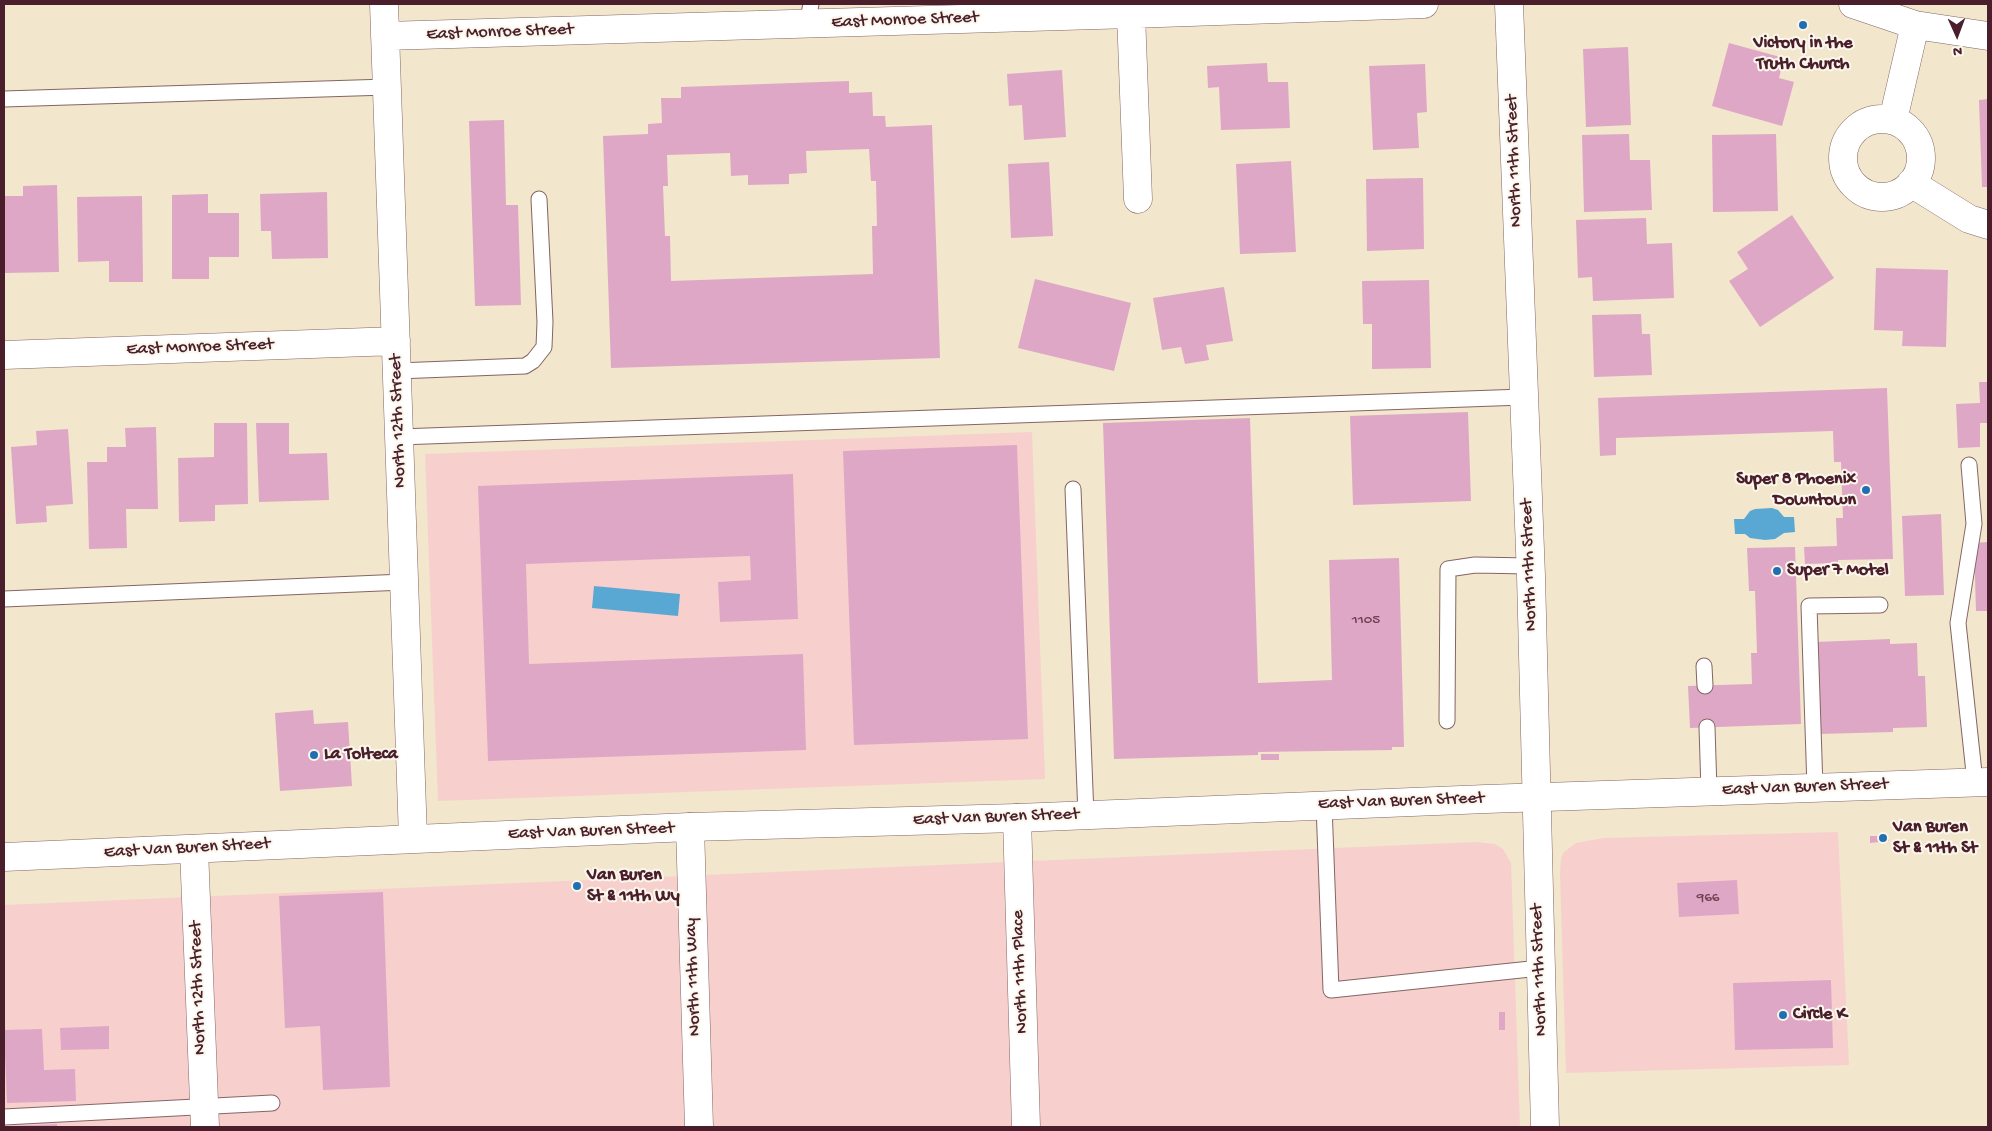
<!DOCTYPE html>
<html>
<head>
<meta charset="utf-8">
<style>
	body { margin:0 }
	#map { position:relative; width:1992px; height:1131px; overflow:hidden; background:#f2e6cc; font-family:"Gochi Hand",sans-serif }
	canvas { display:block }
	.frame { position:absolute; inset:0; border:5px solid #4a1f2b; pointer-events:none }
	.north { position:absolute; left:1932px; top:10px; width:50px; height:50px; -webkit-text-stroke:4px #fbf7ec; paint-order:stroke; rotate:178deg; font-size:14px; font-weight:700; line-height:20px; text-align:center; color:#4a1f2b }
	.north::after { content:''; display:block; margin:auto; width:18px; height:22px; background:#4a1f2b; clip-path:polygon(50% 0,100% 100%,50% 72%,0 100%) }
</style>
</head>
<body>
<div id="map">
<canvas width="1992" height="1131"></canvas>
<div class="frame"></div>
<div class="north">N</div>
</div>
<script>
const g = document.querySelector('canvas').getContext('2d');
g.lineJoin = 'round';
function paint(path, color) { g.fillStyle = color; g.fill(path, 'evenodd'); }
const shape = rows => new Path2D(rows.map(r => 'M' + r).join(''));
function trace(path, color, width, dash) { g.strokeStyle = color; g.lineWidth = width; g.lineCap = dash ? 'butt' : 'round'; g.setLineDash(dash || []); g.stroke(path); }
function drawText(font, color, halo, rows, align = 'center') {
  g.font = font + ' "Gochi Hand",sans-serif'; g.lineWidth = 4; g.setLineDash([]); g.textBaseline = 'middle'; g.strokeStyle = halo; g.fillStyle = color; for (const [text, x, y, turn = 0] of rows) {
    g.save(); g.translate(x, y); g.rotate((+turn || 0) * Math.PI / 180); g.textAlign = isNaN(turn) ? turn : align; if (halo) g.strokeText(text, 0, 0); g.fillText(text, 0, 0); g.restore();
  }
}
const built = shape([
	[1032,432,1045,779,438,801,425,454],
	[1838,832,1849,1065,1566,1073,1560,873,1561,858,1564,852,1576,843,1604,838],
	[1476,842,1495,844,1503,849,1511,863,1520,1127,4,1127,4,905]
]);
const water = shape([
	[1772,508,1778,510,1784,517,1794,517,1795,532,1784,533,1775,539,1765,540,1750,538,1745,534,1735,534,1734,519,1744,519,1750,511,1755,509],
	[594,586,680,594,678,616,592,608]
]);
const building = shape([
	[1729,43,1784,58,1779,78,1794,82,1782,126,1712,106],
	[1628,47,1631,125,1586,127,1583,49],
	[1267,63,1268,82,1288,82,1290,128,1221,130,1219,87,1208,88,1207,66],
	[1425,64,1427,112,1417,113,1419,148,1373,150,1369,66],
	[1062,70,1066,137,1024,140,1022,105,1009,106,1007,74],
	[849,81,849,93,872,92,873,116,885,116,886,127,932,125,940,358,611,368,603,136,648,134,648,124,662,123,661,98,681,98,681,87],
	[869,149,871,181,876,181,877,226,872,226,873,274,671,281,670,236,665,236,663,186,668,186,667,155,730,153,731,176,748,175,748,185,789,184,789,174,807,173,806,151],
	[1988,99,1988,187,1982,187,1979,100],
	[504,120,506,205,518,205,521,305,475,306,469,121],
	[1629,134,1630,160,1650,160,1652,210,1584,212,1582,135],
	[1776,134,1778,211,1713,212,1712,135],
	[1291,161,1296,252,1240,254,1236,164],
	[1049,162,1053,236,1011,238,1008,164],
	[1423,178,1424,249,1367,251,1366,179],
	[57,185,59,272,4,273,4,196,23,196,23,186],
	[327,192,328,258,272,259,271,231,261,231,260,194],
	[208,194,208,213,239,213,239,257,209,257,209,279,172,279,172,195],
	[142,196,143,282,109,282,109,261,78,262,77,197],
	[1792,215,1834,278,1760,327,1729,281,1748,269,1737,252],
	[1646,218,1647,244,1672,243,1674,298,1593,301,1592,277,1578,278,1576,220],
	[1876,268,1948,270,1946,347,1902,346,1903,331,1874,330],
	[1035,279,1131,303,1114,371,1018,348],
	[1429,280,1431,368,1372,369,1372,324,1363,324,1362,281],
	[1224,287,1233,341,1206,345,1209,360,1185,364,1181,347,1162,350,1153,298],
	[1641,314,1642,334,1650,334,1652,375,1594,377,1592,315],
	[1979,382,1988,382,1988,423,1980,423,1980,447,1958,448,1956,404,1980,403],
	[1887,388,1893,559,1838,560,1838,563,1805,564,1804,547,1837,546,1836,518,1843,518,1841,462,1834,462,1833,431,1616,438,1616,455,1600,456,1598,398],
	[1468,412,1471,501,1353,505,1350,416],
	[1250,418,1258,683,1332,680,1329,560,1399,558,1404,747,1392,747,1392,750,1258,752,1258,755,1114,759,1103,423],
	[214,423,247,423,248,504,215,505,215,521,179,522,178,458,214,457],
	[256,423,289,423,289,454,327,453,329,500,259,502],
	[156,427,158,509,126,509,127,548,89,549,87,462,107,462,107,447,126,447,125,428],
	[68,429,73,504,46,506,47,522,16,524,11,447,37,445,36,431],
	[1017,445,1028,739,854,745,843,451],
	[793,474,798,619,720,622,718,582,751,580,750,556,526,564,529,664,803,654,806,750,488,761,478,486],
	[1941,514,1944,595,1905,596,1902,516],
	[1988,542,1988,611,1976,611,1974,543],
	[1795,547,1801,724,1690,728,1688,686,1752,684,1751,653,1757,653,1755,591,1749,591,1747,548],
	[1890,639,1890,644,1917,643,1918,676,1925,676,1927,727,1893,728,1893,732,1819,734,1819,731,1821,731,1821,720,1818,720,1816,642],
	[313,710,314,724,348,722,352,786,280,791,275,713],
	[1261,754,1279,754,1279,760,1261,760],
	[1870,836,1888,836,1889,841,1870,843],
	[1737,880,1739,914,1679,917,1677,883],
	[383,892,390,1087,323,1090,320,1026,285,1028,279,896],
	[1831,980,1833,1048,1735,1050,1733,983],
	[1499,1012,1505,1012,1505,1030,1499,1030],
	[109,1026,109,1049,61,1050,60,1028],
	[42,1029,44,1070,75,1069,76,1101,7,1103,4,1030],
	[57,1124,57,1127,9,1127,9,1126]
]);
const service = shape([
	[807,24,811,4],
	[4,99,387,87],
	[397,371,525,366,533,361,544,347,545,322,539,199],
	[399,437,1523,397],
	[1969,465,1974,524,1958,623,1975,782],
	[1073,489,1086,815],
	[4,599,404,582],
	[1704,666,1705,686],
	[1447,721,1448,569,1475,565,1530,566],
	[1707,727,1709,791],
	[1815,788,1809,606,1880,605],
	[1324,805,1331,990,1540,968],
	[4,1117,272,1103]
]);
const minor = shape([
	[384,4,413,838],
	[1853,4,1915,25,1988,36],
	[1131,14,1138,199],
	[385,36,1131,14,1424,4],
	'1843 158a39 39 0 1 1 78 0a39 39 0 1 1-78 0Z',
	[1893,120,1915,25],
	[1911,183,1969,219,1988,225],
	[4,355,396,341],
	[1017,818,1026,1127],
	[690,827,699,1127],
	[194,849,205,1127]
]);
const tertiary = shape([
	[1509,4,1531,576,1545,1127]
]);
const primary = shape([
	[4,857,690,827,1017,818,1486,799,1988,782]
]);
const markers = [
	[1803,25,5,"#1f6fb2"],
	[1866,490,5,"#1f6fb2"],
	[1777,571,5,"#1f6fb2"],
	[314,755,5,"#1f6fb2"],
	[1883,838,5,"#1f6fb2"],
	[577,886,5,"#1f6fb2"],
	[1783,1015,5,"#1f6fb2"]
];
const numberNames = [
	["1105",1366,621],
	["966",1708,899]
];
const streetNames = [
	["East Monroe Street",905,21,-2],
	["East Monroe Street",500,33,-2],
	["North 11th Street",1515,161,-92],
	["East Monroe Street",200,348,-2],
	["North 12th Street",399,421,-92],
	["North 11th Street",1530,565,-92],
	["East Van Buren Street",1805,788,-2],
	["East Van Buren Street",1401,802,-2],
	["East Van Buren Street",996,818,-2],
	["East Van Buren Street",591,832,-2],
	["East Van Buren Street",187,849,-3],
	["North 11th Street",1540,970,-92],
	["North 11th Place",1021,972,-92],
	["North 11th Way",694,977,-92],
	["North 12th Street",199,988,-92]
];
const poiNames = [
	["Victory in the",1803,44,"center"],
	["Truth Church",1803,65,"center"],
	["Super 8 Phoenix",1856,480,"right"],
	["Downtown",1856,501,"right"],
	["Super 7 Motel",1787,571],
	["La Tolteca",324,755],
	["Van Buren",1893,828],
	["St & 11th St",1893,849],
	["Van Buren",587,876],
	["St & 11th Wy",587,897],
	["Circle K",1793,1015]
];
paint(built, '#f7d0cd');
paint(water, '#59a8d3');
paint(building, '#dfa7c6');
trace(service, '#856563', 17);
trace(minor, '#856563', 29);
trace(tertiary, '#856563', 29);
trace(primary, '#856563', 29);
trace(service, '#fff', 15);
trace(minor, '#fff', 28);
trace(tertiary, '#fff', 28);
trace(primary, '#fff', 28);
for (const [x, y, r, color] of markers) { const dot = new Path2D(); dot.arc(x, y, r, 0, 2 * Math.PI); g.fillStyle = color; g.fill(dot); trace(dot, '#fbf7ec', 2); }
drawText('15px', '#6f4152', null, numberNames);
drawText('18px', '#4a1f2b', '#fbf7ec', streetNames);
drawText('bold 18px', '#4a1f2b', '#fbf7ec', poiNames, 'left');
</script>
</body>
</html>
